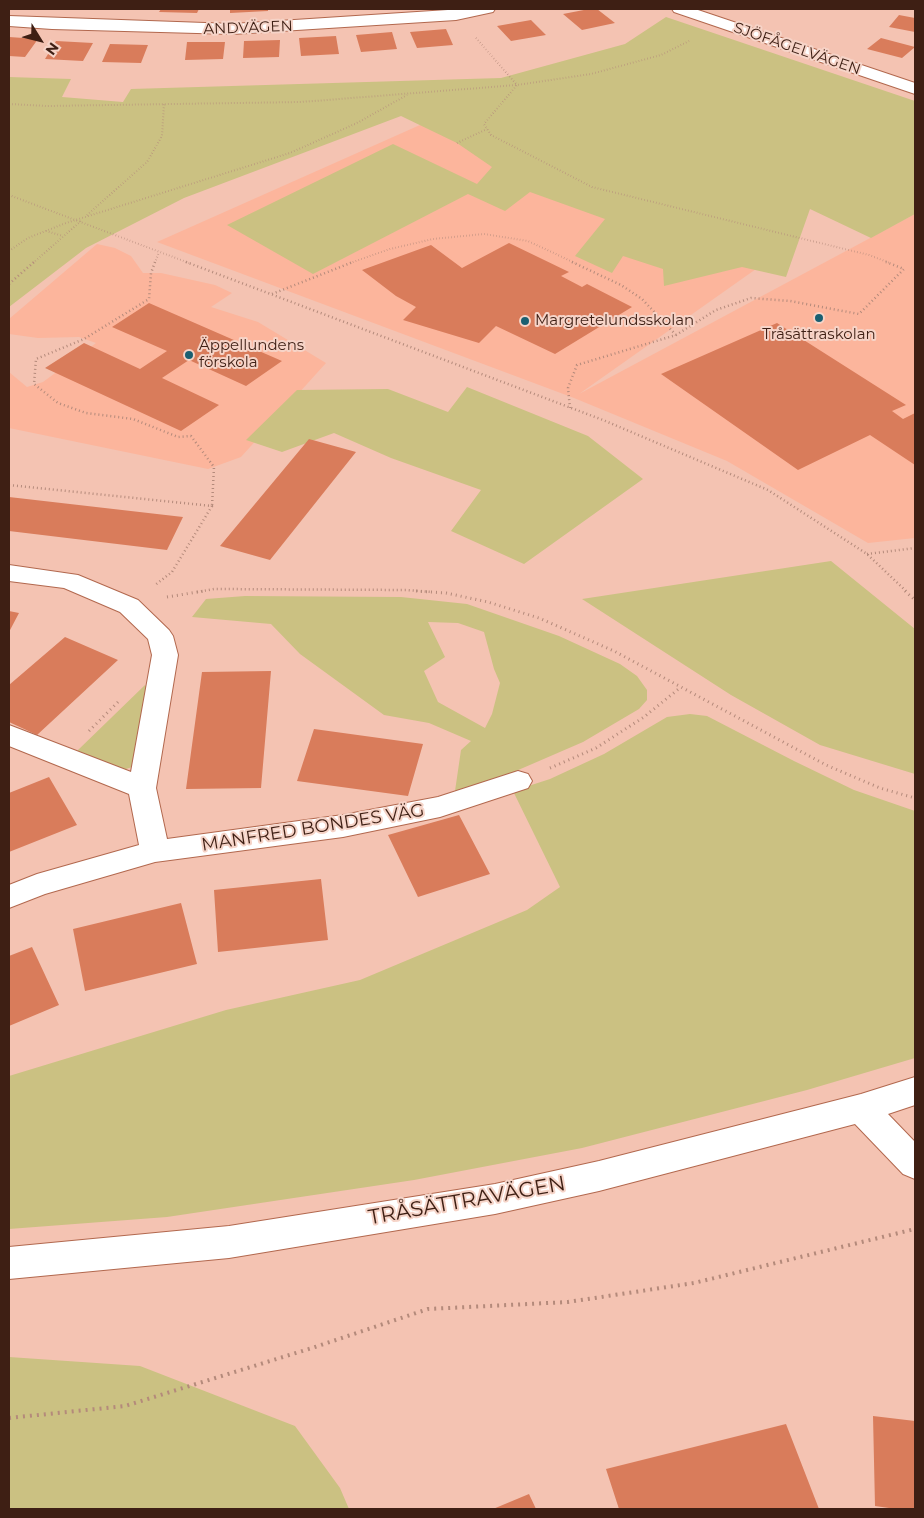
<!DOCTYPE html>
<html>
<head>
<meta charset="utf-8">
<style>
	body { margin:0 }
	#map { position:relative; width:924px; height:1518px; overflow:hidden; background:#f4c3b2; font-family:Montserrat,sans-serif }
	canvas { display:block }
	.frame { position:absolute; inset:0; border:10px solid #3e1f14; pointer-events:none }
	.north { position:absolute; left:15px; top:15px; width:50px; height:50px; -webkit-text-stroke:4px #f6d4c8; paint-order:stroke; rotate:126deg; font-size:14px; font-weight:700; line-height:20px; text-align:center; color:#3e1f14 }
	.north::after { content:''; display:block; margin:auto; width:18px; height:22px; background:#3e1f14; clip-path:polygon(50% 0,100% 100%,50% 72%,0 100%) }
</style>
</head>
<body>
<div id="map">
<canvas width="924" height="1518"></canvas>
<div class="frame"></div>
<div class="north">N</div>
</div>
<script>
const g = document.querySelector('canvas').getContext('2d');
g.lineJoin = 'round';
function paint(path, color) { g.fillStyle = color; g.fill(path, 'evenodd'); }
const shape = rows => new Path2D(rows.map(r => 'M' + r).join(''));
function trace(path, color, width, dash) { g.strokeStyle = color; g.lineWidth = width; g.lineCap = dash ? 'butt' : 'round'; g.setLineDash(dash || []); g.stroke(path); }
function drawText(font, color, halo, rows, align = 'center') {
  g.font = font + ' Montserrat,sans-serif'; g.lineWidth = 4; g.setLineDash([]); g.textBaseline = 'middle'; g.strokeStyle = halo; g.fillStyle = color; for (const [text, x, y, turn = 0] of rows) {
    g.save(); g.translate(x, y); g.rotate((+turn || 0) * Math.PI / 180); g.textAlign = isNaN(turn) ? turn : align; if (halo) g.strokeText(text, 0, 0); g.fillText(text, 0, 0); g.restore();
  }
}
const built = shape([
	[429,121,790,245,579,394,915,214,915,538,868,543,727,461,574,398,157,242],
	[97,244,115,248,131,256,143,273,161,273,215,285,232,293,211,307,258,322,326,363,241,457,208,469,9,428,9,372,27,387,43,382,96,343,79,337,38,338,9,334,9,319]
]);
const green = shape([
	[666,17,915,101,915,214,871,238,810,209,786,277,742,267,664,286,663,269,623,256,612,273,575,256,605,219,530,192,505,211,468,194,313,274,227,225,393,144,477,184,492,167,457,143,401,116,184,198,86,248,9,307,9,77,71,79,62,97,123,102,131,89,501,78,625,44],
	[467,387,588,436,643,479,524,564,451,531,481,490,391,458,334,433,282,452,246,440,297,390,388,389,448,412],
	[831,561,915,629,915,774,820,745,731,695,582,599],
	[245,596,401,597,467,604,559,636,620,664,637,676,647,690,647,700,639,709,583,742,509,774,455,791,461,750,471,741,429,723,384,715,300,654,271,624,192,617,206,599],
	[428,622,458,623,484,632,494,669,500,683,492,714,485,728,438,702,424,671,445,657],
	[145,685,148,690,132,767,123,770,78,754,77,751],
	[690,714,707,716,794,761,854,790,915,811,915,1058,807,1090,582,1148,414,1180,167,1217,9,1229,9,1076,226,1010,360,980,527,910,560,887,513,791,550,779,604,754,667,717],
	[9,1357,140,1366,295,1426,340,1488,349,1509,9,1509]
]);
const building = shape([
	[161,9,199,9,197,13,159,12],
	[230,9,268,9,268,11,230,13],
	[589,9,597,9,615,23,582,30,563,14],
	[899,15,915,18,915,32,889,27],
	[531,20,546,35,511,41,497,26],
	[446,29,453,45,417,48,410,32],
	[392,32,397,49,361,52,356,35],
	[336,36,339,54,301,56,299,38],
	[9,37,38,39,25,57,9,56],
	[881,38,915,47,902,58,867,49],
	[280,40,279,57,243,58,244,41],
	[56,41,93,43,83,61,45,59],
	[187,42,225,42,223,59,185,60],
	[110,44,148,45,141,63,102,62],
	[509,243,569,272,561,276,582,287,587,284,632,307,555,354,496,326,479,343,403,320,416,307,396,296,362,270,431,245,462,268],
	[149,303,282,361,246,386,189,360,162,378,219,405,181,431,45,368,84,343,140,369,167,351,112,327],
	[777,323,906,405,892,411,903,419,915,413,915,465,870,435,798,470,661,374],
	[309,439,356,452,270,560,220,546],
	[9,497,183,517,167,550,9,531],
	[9,611,19,613,9,632],
	[65,637,118,660,37,735,9,722,9,685],
	[271,671,261,788,186,789,202,672],
	[314,729,423,744,408,796,297,781],
	[49,777,77,825,9,852,9,793],
	[459,815,490,874,418,897,388,835],
	[321,879,328,940,218,952,214,890],
	[181,903,197,964,85,991,73,929],
	[32,947,59,1005,9,1026,9,956],
	[873,1416,915,1421,915,1509,896,1509,875,1506],
	[786,1424,819,1509,619,1509,606,1469],
	[529,1494,536,1509,493,1509]
]);
const pathFar3 = shape([
	[476,38,517,85,484,124,491,135,592,187,869,255,890,263],
	[9,104,47,106,301,102,517,85,591,74,661,55,689,41],
	[457,143,487,129],
	[9,195,189,263],
	[87,215,147,162,162,136,164,104],
	[46,231,63,236],
	[9,251,28,238,66,223,290,153,357,123,407,95],
	[33,263,81,221],
	[155,263,159,252],
	[350,263,390,249,433,239,484,234,528,241,575,263]
]);
const pathFar2 = shape([
	[155,262,151,273,149,299,84,339,36,359,34,384,58,403,86,413,133,419,178,437,191,436,214,467,212,506],
	[186,262,603,420,768,490,867,554,907,592],
	[572,262,621,285,642,299,676,335],
	[9,284,34,262],
	[272,294,353,262],
	[570,408,568,388,577,365,676,335,716,310,751,298,790,301,859,314,904,269,886,262],
	[9,485,212,506,172,572,155,585],
	[867,554,915,548],
	[197,592,214,589,406,590,432,592]
]);
const pathFar1 = shape([
	[416,591,446,593,488,602,539,618,614,651,826,765,880,788,915,798],
	[905,591,915,600],
	[167,597,204,591],
	[89,731,120,700],
	[550,768,596,748,644,717,681,687]
]);
const path = shape([
	[9,1418,125,1406,312,1348,428,1309,568,1302,694,1283,915,1229]
]);
const minor = shape([
	[463,9,495,9,493,12,456,20,233,34,52,29,9,26,9,16,233,24,463,9],
	[672,9,695,9,915,83,915,94,674,12,672,9],
	[9,565,78,575,138,600,169,630,173,636,178,655,156,788,167,839,343,815,438,797,518,771,528,774,532,781,528,788,440,817,343,837,155,862,45,894,9,908,9,885,37,874,139,845,129,794,9,746,9,725,131,772,152,655,148,639,120,612,64,588,9,581,9,565],
	[915,1077,915,1105,888,1114,915,1142,915,1179,903,1174,855,1124,599,1191,495,1214,229,1258,9,1279,9,1247,229,1226,495,1184,599,1161,861,1094,915,1077]
]);
const markers = [
	[819,318,5,"#1a5f71"],
	[525,321,5,"#1a5f71"],
	[189,355,5,"#1a5f71"]
];
const farStreetnames = [
	["ANDVÄGEN",248,28,-2],
	["SJÖFÅGELVÄGEN",797,49,19]
];
const farPoinames = [
	["Margretelundsskolan",535,321],
	["Tråsättraskolan",819,335,"center"],
	["Äppellundens",199,346],
	["förskola",199,363]
];
const streetNames = [
	["MANFRED BONDES VÄG",313,828,-9]
];
const nearStreetnames = [
	["TRÅSÄTTRAVÄGEN",467,1201,-10]
];
paint(built, '#fcb59c');
paint(green, '#cbc182');
paint(building, '#d97c5b');
trace(minor, '#b2684e', 2);
trace(pathFar3, '#b48a7b', 2, [0.5, 2.5]);
trace(pathFar2, '#b48a7b', 2.5, [1, 3]);
trace(pathFar1, '#b48a7b', 3, [1, 4]);
trace(path, '#b48a7b', 4, [2, 5]);
paint(minor, '#fff');
for (const [x, y, r, color] of markers) { const dot = new Path2D(); dot.arc(x, y, r, 0, 2 * Math.PI); g.fillStyle = color; g.fill(dot); trace(dot, '#f6d4c8', 2); }
drawText('15px', '#3e1f14', '#f6d4c8', farStreetnames);
drawText('15px', '#3e1f14', '#f6d4c8', farPoinames, 'left');
drawText('18px', '#3e1f14', '#f6d4c8', streetNames);
drawText('21px', '#3e1f14', '#f6d4c8', nearStreetnames);
</script>
</body>
</html>
